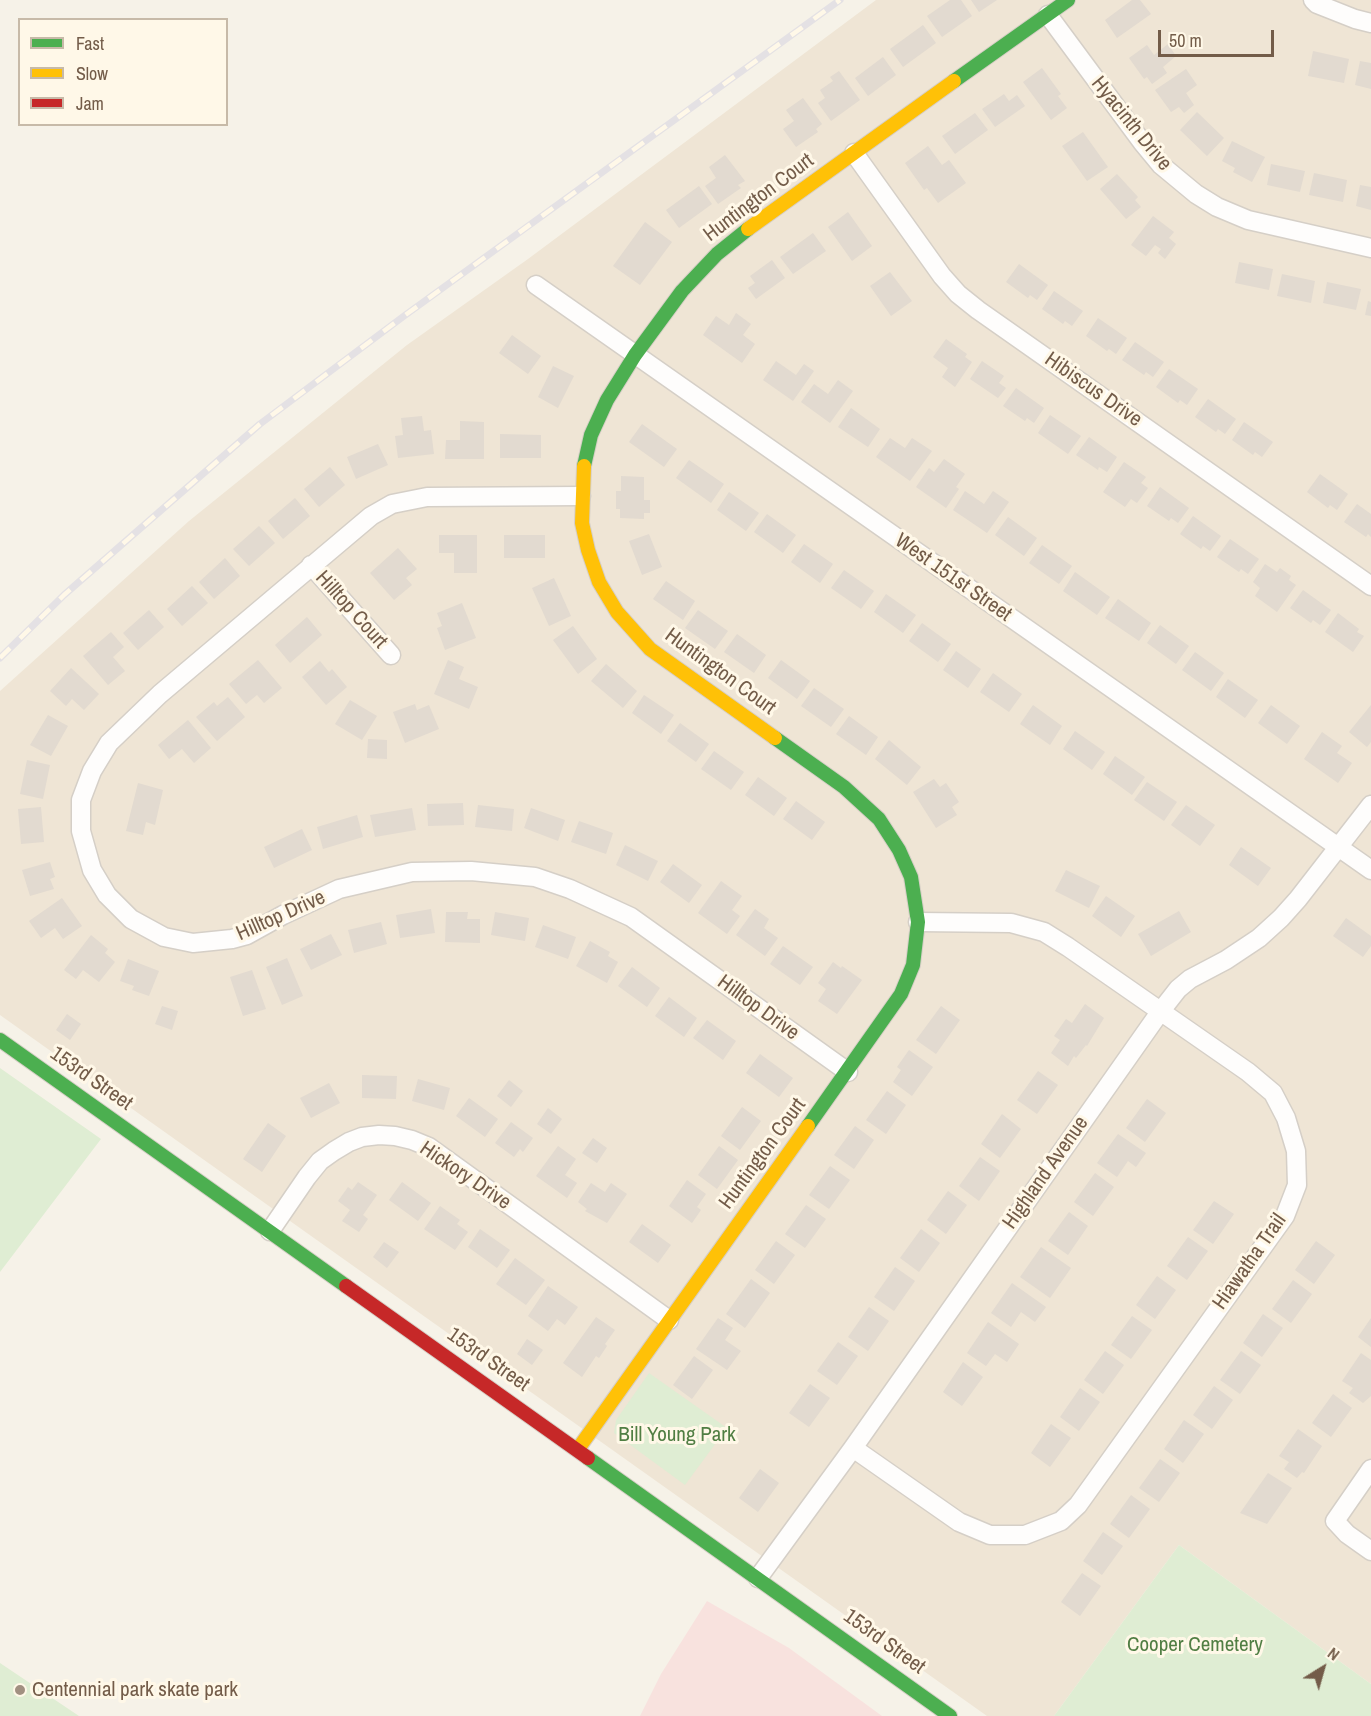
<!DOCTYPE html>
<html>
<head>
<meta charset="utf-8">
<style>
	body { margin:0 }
	#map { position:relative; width:1371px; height:1716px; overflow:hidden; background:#f6f2e8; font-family:"Archivo Narrow",sans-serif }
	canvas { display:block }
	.legend { position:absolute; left:18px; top:18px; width:210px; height:108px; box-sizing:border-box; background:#fff8e8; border:2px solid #c7baa8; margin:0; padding:8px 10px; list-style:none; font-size:18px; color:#735c49 }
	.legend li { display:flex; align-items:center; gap:12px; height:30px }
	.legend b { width:30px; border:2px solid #c7baa8 }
	.north { position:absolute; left:1293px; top:1638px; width:60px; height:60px; -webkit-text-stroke:4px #fff8e8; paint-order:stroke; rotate:37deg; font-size:16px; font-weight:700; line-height:24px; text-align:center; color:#735c49 }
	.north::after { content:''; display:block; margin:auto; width:21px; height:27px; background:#735c49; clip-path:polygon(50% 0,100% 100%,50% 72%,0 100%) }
	.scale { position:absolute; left:1158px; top:30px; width:116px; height:27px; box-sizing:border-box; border:3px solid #735c49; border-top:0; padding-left:8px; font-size:18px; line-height:21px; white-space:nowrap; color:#735c49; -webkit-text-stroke:4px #fff8e8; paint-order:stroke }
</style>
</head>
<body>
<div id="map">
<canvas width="1371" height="1716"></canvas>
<ul class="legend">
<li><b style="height:8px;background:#4caf50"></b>Fast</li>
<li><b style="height:8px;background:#ffc107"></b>Slow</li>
<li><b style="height:8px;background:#c62828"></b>Jam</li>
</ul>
<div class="north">N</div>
<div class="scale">50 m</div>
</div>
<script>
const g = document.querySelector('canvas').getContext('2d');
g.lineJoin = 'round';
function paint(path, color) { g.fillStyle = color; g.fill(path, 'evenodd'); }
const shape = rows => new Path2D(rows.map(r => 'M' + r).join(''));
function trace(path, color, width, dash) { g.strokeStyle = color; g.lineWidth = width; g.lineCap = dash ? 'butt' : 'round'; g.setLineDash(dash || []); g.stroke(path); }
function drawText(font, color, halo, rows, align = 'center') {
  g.font = font + ' "Archivo Narrow",sans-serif'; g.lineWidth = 6; g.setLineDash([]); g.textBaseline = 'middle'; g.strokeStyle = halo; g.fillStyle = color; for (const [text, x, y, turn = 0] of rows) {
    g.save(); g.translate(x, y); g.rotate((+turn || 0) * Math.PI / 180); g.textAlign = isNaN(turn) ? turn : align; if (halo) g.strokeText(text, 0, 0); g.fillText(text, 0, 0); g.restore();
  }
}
const residential = shape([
	[876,0,1371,0,1371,1684,1179,1545,1054,1716,987,1716,0,1015,0,691,189,521,407,345,528,259]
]);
const medical = shape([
	[707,1601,789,1648,882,1716,640,1716,661,1674]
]);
const green = shape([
	[0,1068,101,1139,0,1272],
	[649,1373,727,1428,685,1485,614,1433,616,1420],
	[1179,1545,1371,1684,1371,1716,1054,1716],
	[0,1663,79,1716,0,1716]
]);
const building = shape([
	[950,0,961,0,972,16,942,37,927,16],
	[971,0,997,0,979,12],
	[1132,0,1140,0,1151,14,1117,38,1105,20],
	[923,25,936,43,903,67,890,49],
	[1168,44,1176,56,1163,67,1167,73,1152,84,1147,77,1144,79,1129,58,1147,45,1154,55],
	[1313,51,1349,59,1344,83,1308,76],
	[883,57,896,75,868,96,855,78],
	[1360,61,1371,63,1371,89,1355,85],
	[1042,68,1061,94,1058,96,1067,108,1051,120,1023,82],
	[1186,69,1197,85,1186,93,1194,105,1184,113,1179,107,1171,112,1155,90],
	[839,71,860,100,831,121,818,103,825,98,820,90,833,81,830,77],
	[1004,94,1009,101,1017,95,1025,106,995,127,982,109],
	[803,98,822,124,816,129,818,132,796,147,783,129,794,121,786,110],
	[1197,112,1224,138,1207,156,1180,130],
	[975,113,988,130,955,154,942,136],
	[1083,132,1108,167,1087,181,1062,146],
	[1232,141,1265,157,1252,182,1233,172,1235,168,1222,161],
	[928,146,942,165,949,160,966,183,938,203,927,188,924,190,905,163],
	[725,155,745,181,738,185,741,188,718,204,705,186,716,178,709,167],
	[1271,164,1305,171,1300,192,1267,185],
	[1314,173,1347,180,1343,202,1309,195],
	[1117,174,1138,197,1135,200,1141,207,1126,219,1100,189],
	[1360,185,1371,187,1371,210,1356,206],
	[699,186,712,204,679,228,666,210],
	[848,212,872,246,852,261,828,227],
	[1153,216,1174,232,1169,238,1176,244,1165,259,1158,253,1161,249,1155,245,1146,256,1131,245],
	[645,222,672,242,640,285,613,266],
	[813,233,826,251,793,274,780,257],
	[772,260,785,278,756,299,748,288,755,283,750,276],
	[1239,262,1273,269,1269,290,1235,283],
	[1019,264,1048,285,1037,300,1030,295,1028,298,1006,282],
	[890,272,912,301,891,316,870,286],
	[1282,274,1315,281,1311,303,1277,296],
	[1327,282,1361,289,1356,310,1323,303],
	[1054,291,1083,311,1072,326,1065,321,1063,324,1042,309],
	[1368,301,1371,302,1371,316,1365,315],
	[736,313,751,324,743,335,755,344,742,363,703,335,716,316,729,325],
	[1098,318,1127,338,1116,354,1109,349,1107,351,1086,336],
	[512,335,541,356,528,374,499,353],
	[946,339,967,354,965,357,972,362,955,387,942,377,948,368,933,357],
	[1135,342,1164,362,1153,377,1146,372,1144,375,1122,360],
	[776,361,796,375,804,364,814,371,793,401,763,380],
	[982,361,1004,376,999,383,1006,388,998,398,970,379],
	[553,366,574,376,558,408,538,397],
	[1169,369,1198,389,1187,405,1180,400,1178,403,1156,387],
	[838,380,853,391,830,423,801,402,814,384,828,394],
	[1016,388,1044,408,1034,423,1027,418,1025,421,1003,406],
	[1208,399,1236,419,1225,434,1218,429,1216,432,1195,417],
	[851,408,880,429,868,447,838,427],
	[1050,415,1081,436,1068,454,1038,433],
	[422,416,424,431,431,430,434,454,398,458,395,436,403,435,401,418],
	[460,421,484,422,484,459,445,459,446,440,460,440],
	[1244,422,1273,442,1262,457,1255,452,1253,455,1232,440],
	[642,424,677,449,664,467,629,442],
	[500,434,541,435,541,458,500,458],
	[1089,437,1117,457,1107,472,1099,467,1098,470,1076,455],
	[890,438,905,448,912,438,932,451,910,481,876,457],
	[378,444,388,465,356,479,347,457],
	[944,459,965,474,956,487,959,489,946,508,916,487,929,468,934,472],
	[689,460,724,484,711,503,676,478],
	[1124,462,1146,477,1141,483,1148,488,1137,503,1131,499,1125,507,1103,492],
	[330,467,345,485,319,507,304,489],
	[1320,474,1348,494,1337,510,1330,505,1328,508,1307,492],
	[621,476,644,477,644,500,650,500,650,513,644,513,644,519,620,518,620,509,616,509,616,491,621,491],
	[1160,487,1189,508,1178,523,1171,518,1169,521,1147,506],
	[965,491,984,504,993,491,1009,502,987,533,953,510],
	[729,492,759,513,746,531,717,510],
	[295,498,310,516,283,539,268,521],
	[1357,504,1371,514,1371,537,1368,534,1366,537,1344,522],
	[767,514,796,535,783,553,754,532],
	[1193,516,1221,536,1210,551,1203,546,1201,549,1180,534],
	[1008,517,1037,538,1024,556,995,535],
	[259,526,275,543,249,566,233,549],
	[649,534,662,567,642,575,629,541],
	[439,535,477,535,477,573,454,573,454,553,439,553],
	[504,535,545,535,545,558,504,558],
	[1230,539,1259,559,1248,574,1241,569,1239,572,1217,557],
	[804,544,833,564,820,583,791,562],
	[1042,545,1072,566,1059,584,1029,563],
	[398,548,417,569,406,578,412,585,394,600,370,573],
	[225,558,240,576,214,599,199,582],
	[1265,564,1277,572,1280,568,1291,576,1289,580,1296,585,1277,612,1255,596,1260,588,1253,582],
	[844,570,874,591,861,609,831,588],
	[1075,572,1110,597,1097,615,1063,591],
	[554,578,571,616,549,626,532,588],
	[666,581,695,601,683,620,653,599],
	[192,586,208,603,182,626,167,609],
	[1303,590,1331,610,1320,625,1313,620,1311,623,1290,608],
	[886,594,916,615,903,633,874,612],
	[1118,599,1151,623,1139,641,1105,618],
	[462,603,476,638,445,650,437,628,442,626,437,613],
	[149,610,164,627,138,650,123,633],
	[698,610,728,631,715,649,685,628],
	[1338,613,1359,629,1357,632,1364,636,1353,652,1325,632],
	[307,617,322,635,290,663,275,645],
	[922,623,951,644,938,662,909,641],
	[1160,625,1189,646,1176,664,1147,643],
	[573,626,597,659,578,674,553,640],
	[111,632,124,647,113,657,125,671,108,685,83,656],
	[737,634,766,655,754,673,724,652],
	[956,651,981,669,968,688,943,670],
	[1195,652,1224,673,1211,691,1182,670],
	[258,660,282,688,264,703,257,695,246,704,229,684],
	[448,660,464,667,459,679,478,687,469,709,434,694],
	[781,660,810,681,797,699,768,678],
	[320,661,329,672,332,669,347,687,326,705,302,677],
	[606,664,637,691,623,708,591,681],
	[71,668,99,694,84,710,72,699,66,706,50,691],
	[993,673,1022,694,1009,712,980,692],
	[1228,679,1258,700,1245,718,1216,697],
	[814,688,844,709,831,727,801,706],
	[644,695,674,715,661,734,632,713],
	[228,697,245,717,217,741,196,717,214,702,217,706],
	[350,700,377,716,362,740,335,724],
	[415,704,417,710,429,705,439,729,405,743,393,712],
	[1033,705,1062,726,1050,745,1020,724],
	[1271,705,1300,726,1287,744,1258,723],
	[1371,705,1371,742,1367,747,1349,732],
	[48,715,68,726,51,756,30,745],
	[849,716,878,737,866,755,836,734],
	[188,720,211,748,194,763,182,749,169,759,158,745],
	[680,723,709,744,696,762,667,741],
	[1075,731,1105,752,1092,770,1063,749],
	[1322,732,1342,746,1337,753,1352,763,1338,783,1304,759],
	[368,739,387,740,387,759,367,758],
	[889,740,921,767,907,785,875,759],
	[714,751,744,772,731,790,701,769],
	[1115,756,1145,777,1132,795,1103,774],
	[27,760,50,765,43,799,20,794],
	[758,777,787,798,774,816,745,795],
	[934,779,940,787,946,783,959,802,952,807,957,815,936,828,913,792],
	[1147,782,1177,802,1164,821,1134,800],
	[138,783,163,790,155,825,146,822,143,835,126,831],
	[796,801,825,822,812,840,783,819],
	[463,803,464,825,428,826,427,804],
	[478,805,514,809,512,831,475,827],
	[1186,805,1215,825,1200,846,1171,825],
	[41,807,44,842,21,844,18,809],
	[412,808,416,830,375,837,370,815],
	[531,808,565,820,558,841,524,828],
	[357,815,363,837,323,849,317,827],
	[579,821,613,833,606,854,571,842],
	[302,829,312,850,274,868,264,847],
	[625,845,658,861,648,881,616,865],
	[1241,847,1271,868,1258,886,1229,865],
	[50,862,55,877,50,879,54,889,30,896,22,870],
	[673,864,702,885,689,903,660,882],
	[1066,870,1100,886,1089,908,1055,891],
	[721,881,742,896,732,910,740,916,727,934,698,913],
	[1106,896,1135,916,1121,937,1092,916],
	[62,898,82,926,63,939,55,928,41,938,29,921],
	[431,909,435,933,400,938,396,915],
	[755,909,769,919,764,928,778,938,765,956,736,935],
	[1179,911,1191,932,1151,956,1138,934],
	[446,912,468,912,467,919,480,919,480,943,445,942],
	[495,912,529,918,525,941,491,935],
	[1346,918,1371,936,1371,946,1363,957,1333,936],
	[381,922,387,944,354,953,348,930],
	[543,925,576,937,568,959,535,947],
	[331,934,342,955,311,970,300,949],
	[91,935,108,949,105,953,115,962,99,982,83,970,76,979,64,970],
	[590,941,610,952,608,956,618,962,607,983,576,966],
	[783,946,813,967,800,985,770,964],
	[287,958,303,996,282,1005,266,967],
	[128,959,159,971,149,996,132,990,134,986,120,981],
	[833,962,841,968,842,966,862,980,837,1014,818,1001,826,989,818,983],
	[632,967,660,988,647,1007,618,986],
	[252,970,266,1009,243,1016,230,977],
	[669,997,697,1018,684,1037,655,1016],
	[1085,1004,1104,1018,1087,1046,1086,1045,1076,1058,1074,1056,1068,1066,1051,1053,1060,1040,1054,1036,1066,1019,1072,1023],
	[162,1006,178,1011,172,1030,155,1024],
	[941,1006,960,1020,936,1054,916,1040],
	[67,1014,81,1024,70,1040,56,1030],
	[707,1020,736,1041,723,1060,693,1038],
	[909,1050,933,1067,912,1096,893,1082,901,1070,897,1067],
	[760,1054,793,1078,779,1097,746,1073],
	[1038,1071,1058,1085,1037,1114,1017,1100],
	[362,1075,397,1076,396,1099,362,1098],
	[418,1079,450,1088,444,1110,412,1101],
	[509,1080,523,1091,511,1107,497,1096],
	[329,1083,340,1103,311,1118,300,1098],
	[887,1091,906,1105,886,1134,866,1120],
	[469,1098,498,1119,485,1137,456,1116],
	[1147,1099,1166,1113,1145,1142,1126,1128],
	[742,1107,761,1121,740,1150,721,1136],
	[548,1108,562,1119,551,1134,537,1124],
	[1002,1114,1021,1129,1000,1158,981,1144],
	[511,1122,533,1138,523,1152,520,1149,514,1157,495,1143],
	[268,1123,286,1136,262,1172,243,1159],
	[855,1126,874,1140,854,1169,834,1155],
	[1118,1134,1146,1153,1136,1167,1128,1161,1117,1177,1097,1163],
	[593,1138,607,1148,597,1163,582,1153],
	[558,1146,576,1159,565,1175,577,1183,567,1198,536,1176],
	[719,1146,738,1160,717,1189,698,1175],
	[980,1157,1000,1171,979,1201,959,1186],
	[830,1166,850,1180,829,1209,809,1195],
	[1095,1173,1114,1187,1093,1216,1074,1202],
	[687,1180,706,1194,697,1207,701,1210,692,1223,669,1206],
	[358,1182,377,1195,363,1215,368,1219,359,1232,342,1221,350,1210,338,1201,348,1187,352,1190],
	[402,1182,431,1203,418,1221,389,1200],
	[591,1183,605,1192,611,1183,627,1194,607,1223,585,1211,587,1209,578,1202],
	[948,1191,967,1205,946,1234,927,1220],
	[1214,1201,1234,1214,1213,1244,1193,1230],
	[806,1205,826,1219,805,1248,785,1234],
	[440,1206,460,1220,457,1224,468,1232,455,1250,424,1229],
	[1069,1212,1088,1226,1068,1255,1048,1241],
	[642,1224,671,1245,658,1263,629,1242],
	[480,1229,510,1250,497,1268,468,1247],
	[921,1229,940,1243,919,1272,900,1258],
	[1188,1237,1208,1251,1187,1280,1167,1266],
	[776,1241,795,1255,774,1284,755,1270],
	[1316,1241,1335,1255,1314,1284,1295,1270],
	[384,1242,399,1252,387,1268,373,1257],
	[1041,1247,1071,1268,1050,1298,1020,1277],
	[515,1258,545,1280,526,1305,496,1284],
	[895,1267,915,1281,894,1311,874,1297],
	[1157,1276,1176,1290,1155,1319,1136,1305],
	[751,1279,770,1293,745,1328,726,1314],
	[1293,1280,1312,1294,1291,1323,1272,1309],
	[1012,1283,1046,1307,1035,1322,1021,1312,1011,1327,991,1313],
	[548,1286,578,1307,565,1325,557,1319,548,1331,528,1316],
	[869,1307,889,1321,868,1351,848,1337],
	[1263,1314,1283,1328,1262,1357,1243,1343],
	[1132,1316,1152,1330,1131,1359,1111,1345],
	[596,1317,615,1330,605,1344,607,1346,599,1358,596,1356,582,1377,563,1363],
	[718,1318,733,1328,725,1340,741,1351,727,1370,696,1349],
	[1371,1318,1371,1347,1358,1337],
	[988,1322,1019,1344,1007,1362,995,1354,986,1366,967,1353],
	[527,1339,543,1350,532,1365,517,1354],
	[838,1342,858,1356,837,1385,817,1371],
	[1105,1351,1124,1365,1103,1394,1084,1380],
	[1241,1351,1261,1365,1240,1394,1220,1380],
	[1361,1353,1371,1360,1371,1396,1363,1403,1349,1393,1353,1388,1342,1381],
	[694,1356,713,1370,692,1399,673,1385],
	[963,1362,983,1377,962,1406,943,1392],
	[810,1384,830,1398,809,1427,789,1413],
	[1214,1386,1233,1400,1212,1429,1193,1415],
	[1080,1388,1100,1402,1079,1431,1060,1417],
	[1333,1394,1352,1408,1331,1437,1312,1423],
	[1184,1420,1204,1434,1183,1463,1164,1449],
	[1051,1424,1071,1438,1050,1467,1031,1453],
	[1298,1429,1322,1446,1304,1473,1302,1472,1297,1478,1284,1469,1289,1462,1279,1456],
	[1160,1459,1180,1473,1159,1502,1139,1488],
	[760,1469,779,1483,758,1512,739,1498],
	[1268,1473,1292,1488,1267,1524,1240,1513],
	[1131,1495,1150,1509,1129,1538,1110,1524],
	[1103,1532,1123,1546,1102,1575,1083,1561],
	[1082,1573,1101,1586,1080,1616,1061,1602]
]);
const street = shape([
	[1313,0,1317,4,1355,19,1371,23],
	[1048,15,1142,142,1161,165,1196,194,1217,207,1248,220,1371,248],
	[854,153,942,276,958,294,978,310,1371,586],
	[536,285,1371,870],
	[581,496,427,497,392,504,371,516,160,694,109,743,92,771,81,800,81,831,92,870,107,895,131,919,164,937,193,943,232,939,247,935,283,915,339,889,412,872,471,871,535,877,570,889,631,917,848,1072],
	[311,565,391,655],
	[270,1231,307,1177,320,1161,334,1151,349,1142,362,1137,379,1135,395,1136,412,1140,429,1147,669,1320],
	[853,1448,959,1522,990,1535,1025,1535,1061,1521,1078,1505,1285,1216,1297,1185,1296,1151,1286,1118,1273,1093,1248,1072,1068,947,1044,932,1011,923,918,922],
	[1371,1469,1335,1521,1347,1534,1371,1551],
	[758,1578,853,1448,1160,1012,1178,989,1190,979,1226,960,1259,938,1281,918,1298,899,1371,805]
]);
const fast = shape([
	[954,81,1068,0],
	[584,466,591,435,607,400,635,355,682,291,717,254,748,229],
	[775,738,844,787,879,819,899,850,911,877,918,922,913,965,901,994,808,1126],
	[0,1040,346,1286],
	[588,1458,950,1716]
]);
const slow = shape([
	[748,229,954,81],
	[584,466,582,523,588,550,599,582,617,612,650,649,775,738],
	[578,1449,808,1126]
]);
const jam = shape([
	[346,1286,588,1458]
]);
const rail = shape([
	[0,658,64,595,260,424,404,316,840,0]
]);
const markers = [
	[20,1690,6,"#a19081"]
];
const streetNames = [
	["Hyacinth Drive",1131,124,51],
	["Huntington Court",759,198,-37],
	["Hibiscus Drive",1093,390,35],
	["West 151st Street",953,578,35],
	["Hilltop Court",351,610,48],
	["Huntington Court",720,672,36],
	["Hilltop Drive",281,916,-24],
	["Hilltop Drive",758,1008,36],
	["153rd Street",91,1079,35],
	["Huntington Court",763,1154,-54],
	["Highland Avenue",1046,1173,-55],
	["Hickory Drive",465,1176,34],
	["Hiawatha Trail",1250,1262,-55],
	["153rd Street",488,1360,35],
	["153rd Street",884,1642,36]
];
const parkNames = [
	["Bill Young Park",677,1435],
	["Cooper Cemetery",1195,1645]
];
const poiNames = [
	["Centennial park skate park",32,1690]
];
paint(residential, '#efe5d5');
paint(medical, '#f8e2de');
paint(green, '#dfedd3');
paint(building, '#e2dad0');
trace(street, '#d5cfc7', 21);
trace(fast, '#d6cfc6', 16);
trace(slow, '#d6cfc6', 16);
trace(jam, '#d6cfc6', 16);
trace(street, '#fefdfc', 18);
trace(fast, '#4caf50', 14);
trace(slow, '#ffc107', 14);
trace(jam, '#c62828', 14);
trace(rail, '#e4e1e4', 7);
trace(rail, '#fff8e8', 4.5, [14]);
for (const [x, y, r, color] of markers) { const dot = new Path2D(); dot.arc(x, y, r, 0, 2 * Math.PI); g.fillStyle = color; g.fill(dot); trace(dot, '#fff8e8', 2); }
drawText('21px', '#735c49', '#fff8e8', streetNames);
drawText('21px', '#507e43', '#fff8e8', parkNames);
drawText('21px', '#735c49', '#fff8e8', poiNames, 'left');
</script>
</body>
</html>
